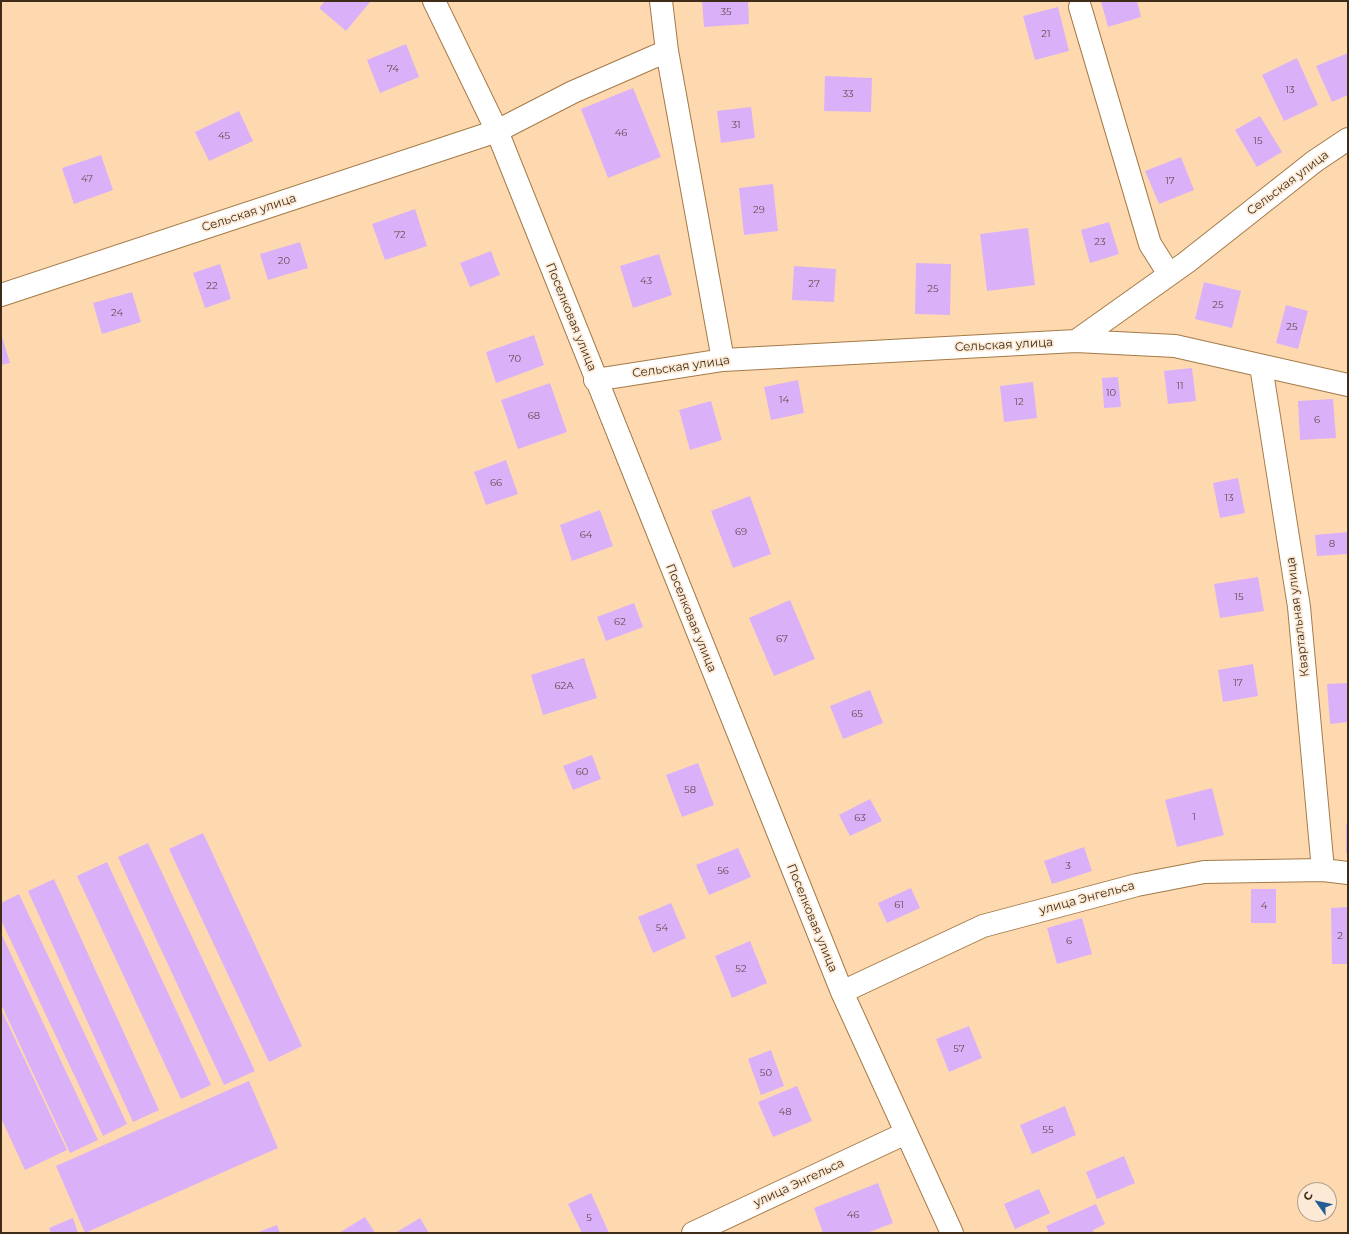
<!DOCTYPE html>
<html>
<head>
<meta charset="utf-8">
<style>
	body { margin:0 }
	#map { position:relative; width:1349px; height:1234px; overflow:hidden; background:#fed9b0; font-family:Montserrat,sans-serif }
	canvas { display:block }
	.frame { position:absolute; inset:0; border:2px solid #3e2c17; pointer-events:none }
	.north { position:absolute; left:1297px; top:1182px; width:40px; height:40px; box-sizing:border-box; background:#fdead6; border:1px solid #b19e8a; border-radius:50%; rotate:303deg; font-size:11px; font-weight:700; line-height:16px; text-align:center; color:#3e2c17 }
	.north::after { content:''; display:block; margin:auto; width:14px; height:18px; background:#235d94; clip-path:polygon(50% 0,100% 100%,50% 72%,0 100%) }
</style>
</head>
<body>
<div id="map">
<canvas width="1349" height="1234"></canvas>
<div class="frame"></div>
<div class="north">С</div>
</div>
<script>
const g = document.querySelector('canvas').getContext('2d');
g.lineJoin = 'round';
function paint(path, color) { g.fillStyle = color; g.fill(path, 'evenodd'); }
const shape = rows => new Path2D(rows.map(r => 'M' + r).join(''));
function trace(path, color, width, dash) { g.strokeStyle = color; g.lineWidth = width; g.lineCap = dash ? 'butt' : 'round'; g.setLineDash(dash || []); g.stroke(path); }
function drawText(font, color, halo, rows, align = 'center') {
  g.font = font + ' Montserrat,sans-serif'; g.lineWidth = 3.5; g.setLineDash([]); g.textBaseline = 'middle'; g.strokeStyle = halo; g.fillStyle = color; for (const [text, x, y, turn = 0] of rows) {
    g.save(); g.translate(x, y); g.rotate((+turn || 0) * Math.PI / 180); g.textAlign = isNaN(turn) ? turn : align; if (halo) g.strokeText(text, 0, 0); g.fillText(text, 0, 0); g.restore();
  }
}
const building = shape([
	[325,1,371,1,346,31,319,8],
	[702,1,748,1,749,24,704,27],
	[1101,1,1137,1,1141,17,1108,27],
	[1058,7,1069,51,1035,60,1023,16],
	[406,44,419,77,380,93,367,60],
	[1348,53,1348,95,1332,102,1316,66],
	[1297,58,1318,105,1284,121,1262,75],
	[825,76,872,78,871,112,824,111],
	[633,88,661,157,608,178,581,109],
	[751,107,755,138,721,143,717,111],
	[239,111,253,141,209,161,195,132],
	[1260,116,1282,152,1257,167,1235,130],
	[101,155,113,190,74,204,62,168],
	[1181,157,1194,190,1159,204,1145,171],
	[773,184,778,231,744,235,739,188],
	[415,209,427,246,385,260,372,224],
	[1109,222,1119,254,1090,263,1081,230],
	[1028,228,1035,285,987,291,980,234],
	[300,242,308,268,268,280,260,254],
	[491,251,500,275,470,287,460,263],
	[659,254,672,295,633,308,620,266],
	[916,263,951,264,950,315,915,314],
	[220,264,231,299,205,308,193,273],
	[794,266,836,269,834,302,792,300],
	[1204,282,1241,291,1232,328,1195,319],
	[132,292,141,322,102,334,93,303],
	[1286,305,1308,311,1298,349,1276,343],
	[1,333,10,363,1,365],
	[534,335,544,365,496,383,486,352],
	[1192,368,1196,401,1168,404,1164,371],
	[1118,377,1121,407,1104,408,1102,378],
	[798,380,804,413,771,420,764,387],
	[1033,382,1037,418,1004,422,1000,386],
	[550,383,567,432,518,449,501,400],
	[1333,399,1336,438,1300,440,1298,401],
	[711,401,722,440,690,450,679,410],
	[506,460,518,494,486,505,474,472],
	[1238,478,1245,513,1220,518,1213,483],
	[750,496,771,554,733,568,711,511],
	[600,510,613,546,572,561,560,525],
	[1348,532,1348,554,1317,556,1315,535],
	[1258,577,1264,611,1220,618,1214,584],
	[790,600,815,659,774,676,749,618],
	[634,603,643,627,606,641,597,617],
	[584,658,597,698,543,715,531,675],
	[1253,664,1258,696,1223,702,1218,670],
	[1348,683,1348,722,1330,724,1327,684],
	[870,690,883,723,843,739,830,706],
	[592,755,601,779,573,790,563,766],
	[698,763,714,805,682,817,666,775],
	[1212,788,1224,835,1177,847,1165,800],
	[870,799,882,821,850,836,839,815],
	[1346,824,1348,824,1348,853,1346,853],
	[203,833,302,1046,269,1062,169,849],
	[148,843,255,1071,224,1085,118,857],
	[1084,847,1092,871,1052,884,1044,861],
	[738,848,751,877,709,895,696,865],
	[107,862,211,1085,181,1099,77,876],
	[54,879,159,1110,133,1122,28,891],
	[911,888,920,908,887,923,878,903],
	[1251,889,1276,889,1276,923,1251,923],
	[19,894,127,1124,103,1136,1,920,1,903],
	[671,903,686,938,653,953,638,917],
	[1348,907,1348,964,1332,964,1331,908],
	[1082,918,1092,954,1057,964,1047,928],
	[1,933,98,1140,70,1153,1,1004],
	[750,941,767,983,732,998,715,956],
	[1,1009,67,1150,25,1170,1,1118],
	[969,1026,982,1058,949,1072,936,1039],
	[771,1050,784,1086,761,1095,748,1059],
	[249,1081,278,1148,85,1233,56,1166],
	[797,1086,812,1121,773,1137,758,1102],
	[1065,1106,1076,1135,1032,1154,1020,1125],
	[1124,1156,1135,1183,1097,1199,1086,1172],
	[878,1183,893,1223,867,1233,823,1233,814,1208],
	[1039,1189,1050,1213,1015,1229,1004,1204],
	[591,1193,609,1233,582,1233,568,1204],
	[1096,1204,1105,1224,1093,1230,1094,1233,1049,1233,1046,1226],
	[365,1217,375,1233,339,1233],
	[73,1218,78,1233,51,1233,49,1228],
	[420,1218,429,1233,395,1233],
	[277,1225,280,1233,256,1233]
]);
const street = shape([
	[434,1,497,131,842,992,952,1233],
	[661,1,667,51],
	[1080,7,1150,244,1169,274],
	[1,295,497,131,573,92,667,51,723,360],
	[1076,341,1175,346,1348,385],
	[1261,366,1299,607,1323,870],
	[595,380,723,360,1076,341,1187,262,1315,161,1348,139],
	[842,992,983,926,1137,885,1204,872,1323,870,1348,873],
	[693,1233,906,1133]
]);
const numberNames = [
	["35",726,12],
	["21",1046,34],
	["74",393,69],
	["13",1290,90],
	["33",848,94],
	["31",736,125],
	["46",621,133],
	["45",224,136],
	["15",1258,141],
	["47",87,179],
	["17",1170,181],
	["29",759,210],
	["72",400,235],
	["23",1100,242],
	["20",284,261],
	["43",646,281],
	["27",814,284],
	["22",212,286],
	["25",933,289],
	["25",1218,305],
	["24",117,313],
	["25",1292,327],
	["70",515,359],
	["11",1180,386],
	["10",1111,393],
	["14",784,400],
	["12",1019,402],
	["68",534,416],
	["6",1317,420],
	["66",496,483],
	["13",1229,498],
	["69",741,532],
	["64",586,535],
	["8",1332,544],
	["15",1239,597],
	["62",620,622],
	["67",782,639],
	["17",1238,683],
	["62А",564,686],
	["65",857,714],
	["60",582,772],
	["58",690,790],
	["1",1194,817],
	["63",860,818],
	["3",1068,866],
	["56",723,871],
	["61",899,905],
	["4",1264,906],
	["54",662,928],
	["2",1340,936],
	["6",1069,941],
	["52",741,969],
	["57",959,1049],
	["50",766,1073],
	["48",785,1112],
	["55",1048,1130],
	["46",853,1215],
	["5",589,1218]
];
const streetNames = [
	["Сельская улица",1288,183,-37],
	["Сельская улица",249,213,-18],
	["Поселковая улица",571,317,68],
	["Сельская улица",1004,345,-3],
	["Сельская улица",681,367,-8],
	["Квартальная улица",1298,617,-97],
	["Поселковая улица",691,618,68],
	["улица Энгельса",1087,898,-15],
	["Поселковая улица",812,918,68],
	["улица Энгельса",799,1183,-25]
];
paint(building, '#dab1f8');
trace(street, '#a47a47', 24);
trace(street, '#fff', 22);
drawText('10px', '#654d4f', null, numberNames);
drawText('12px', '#3e2c17', '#fdead6', streetNames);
</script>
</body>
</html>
